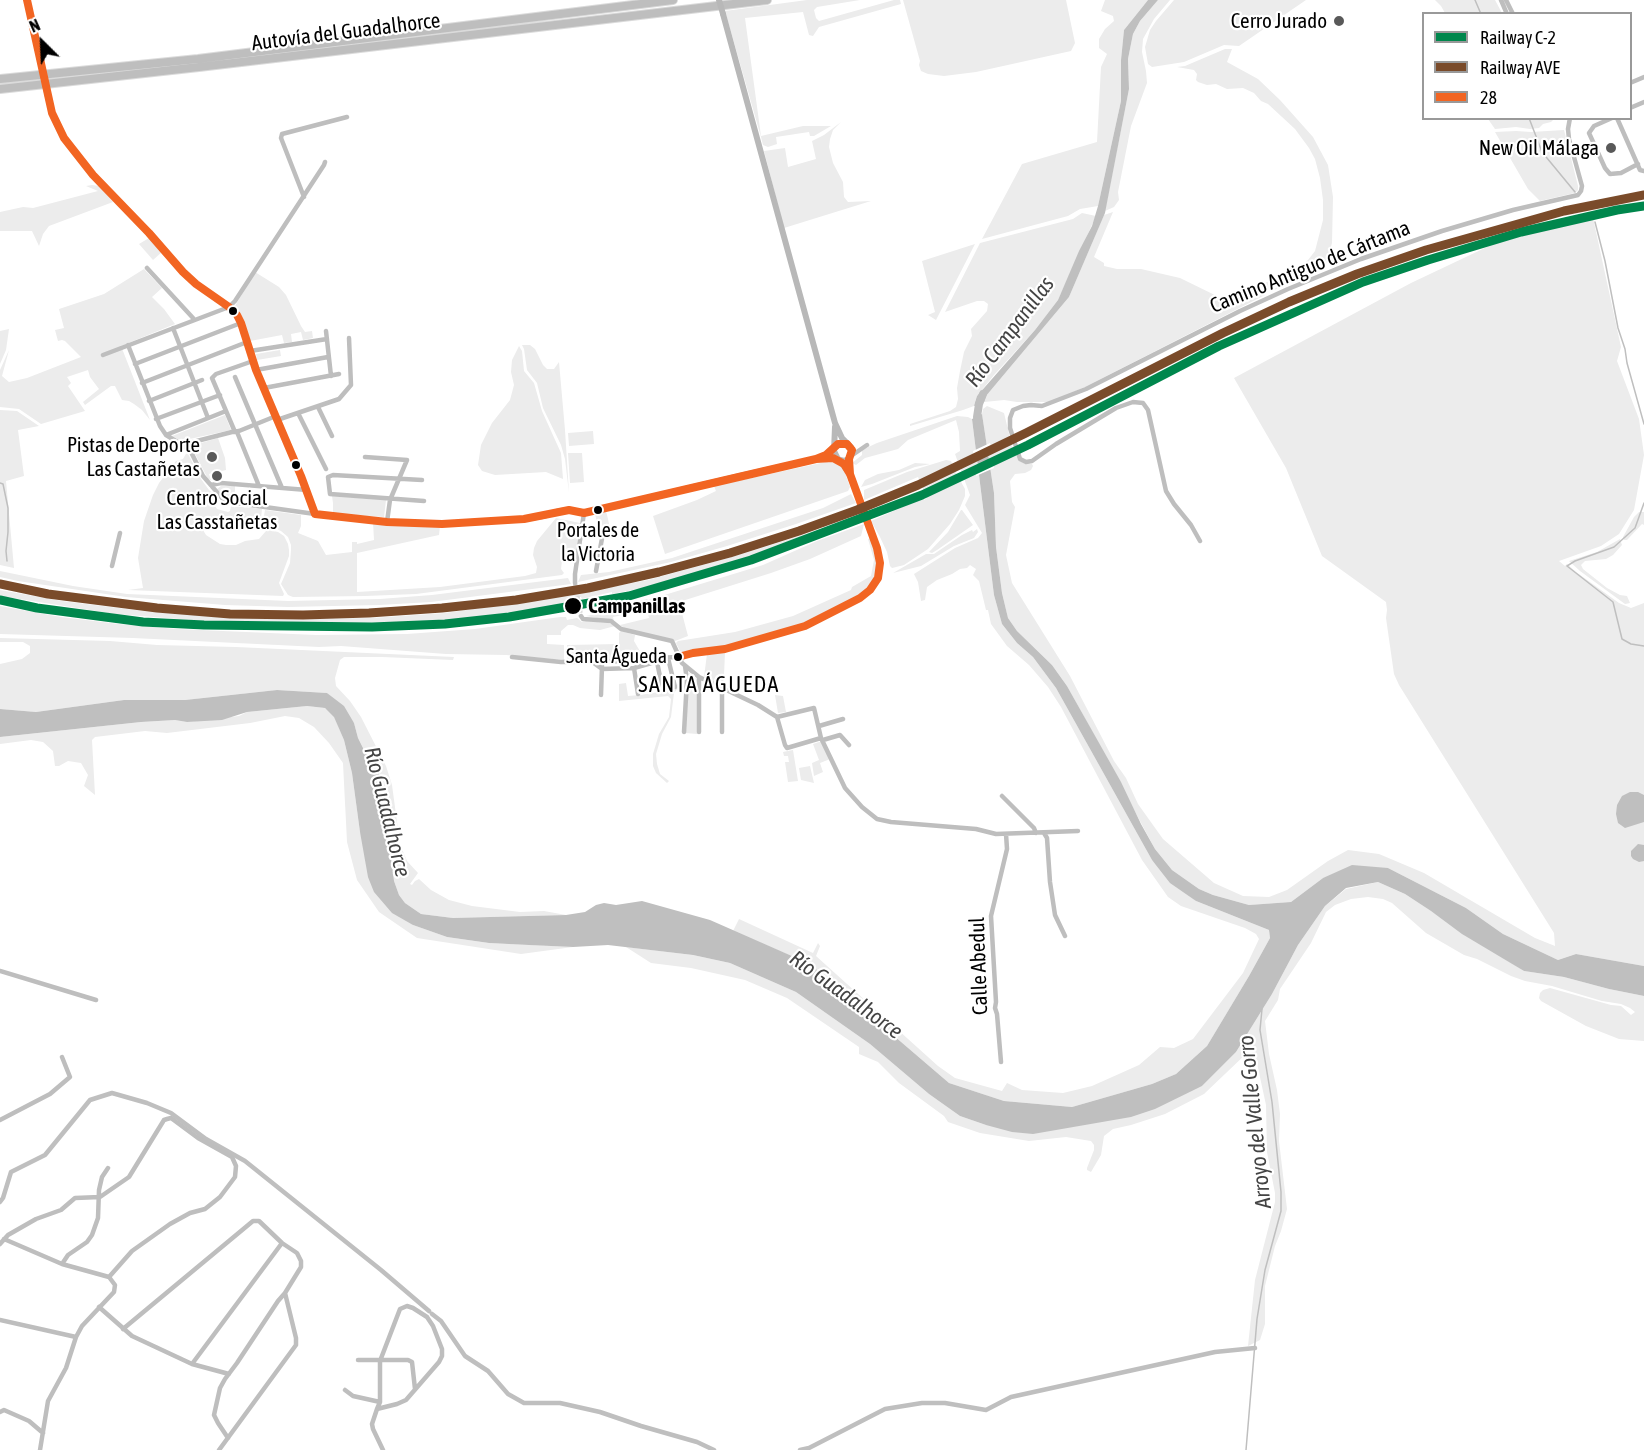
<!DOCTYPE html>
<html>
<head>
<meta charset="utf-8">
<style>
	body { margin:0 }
	#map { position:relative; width:1644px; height:1450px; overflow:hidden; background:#fff; font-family:"Asap Condensed",sans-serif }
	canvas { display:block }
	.legend { position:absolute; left:1422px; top:12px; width:210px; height:108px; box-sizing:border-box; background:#fff; border:2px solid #999; margin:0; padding:8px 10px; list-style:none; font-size:18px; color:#000 }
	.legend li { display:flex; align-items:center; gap:12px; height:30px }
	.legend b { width:30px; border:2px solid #999 }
	.north { position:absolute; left:12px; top:12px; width:60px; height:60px; -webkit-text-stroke:4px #fff; paint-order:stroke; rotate:336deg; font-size:16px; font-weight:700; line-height:24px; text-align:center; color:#000 }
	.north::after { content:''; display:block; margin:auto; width:21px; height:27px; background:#000; clip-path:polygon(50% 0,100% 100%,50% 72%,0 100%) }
</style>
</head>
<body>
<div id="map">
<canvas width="1644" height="1450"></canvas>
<ul class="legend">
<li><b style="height:8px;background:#00874d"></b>Railway C-2</li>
<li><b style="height:8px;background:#7a4b2a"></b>Railway AVE</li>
<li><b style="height:8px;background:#f26522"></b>28</li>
</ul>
<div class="north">N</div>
</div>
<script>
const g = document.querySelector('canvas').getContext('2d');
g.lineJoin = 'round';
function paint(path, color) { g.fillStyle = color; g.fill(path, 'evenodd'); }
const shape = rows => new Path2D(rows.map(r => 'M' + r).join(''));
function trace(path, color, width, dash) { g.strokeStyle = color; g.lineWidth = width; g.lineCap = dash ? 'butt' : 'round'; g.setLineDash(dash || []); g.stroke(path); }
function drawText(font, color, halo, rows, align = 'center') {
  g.font = font + ' "Asap Condensed",sans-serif'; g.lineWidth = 4.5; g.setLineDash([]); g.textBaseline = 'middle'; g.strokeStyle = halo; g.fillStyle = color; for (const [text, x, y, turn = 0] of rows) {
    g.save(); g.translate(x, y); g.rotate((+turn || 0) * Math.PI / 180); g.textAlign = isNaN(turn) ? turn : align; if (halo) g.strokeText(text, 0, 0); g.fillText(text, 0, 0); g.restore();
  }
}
const green = shape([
	[807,0,860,0,817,7,814,10,816,18,819,21,894,0,900,0,901,4,819,27,813,36,809,35,803,12,745,18,761,136,803,126,831,126,814,136,810,136,809,132,776,137,777,144,768,147,763,145,761,137,725,11],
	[903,0,1066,0,1075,43,1071,51,976,72,944,76,928,74,921,71,919,65,920,61],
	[1105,0,1148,0,1124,30,1121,60,1121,101,1098,206,1080,209,1068,216,982,239,1022,164,1097,142,1101,67,1107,54,1099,48,1099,39,1105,29,1114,21,1113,16,1101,11],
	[1158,0,1170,0,1154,19,1143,39,1142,52,1146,71,1147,83,1131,126,1118,192,1119,200,1114,207,1105,211,1129,89,1128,59,1133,34,1140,21],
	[1174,0,1306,0,1239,46,1224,45,1184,62,1152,67,1148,64,1145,47,1150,30,1156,21],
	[1435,0,1495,0,1502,13,1445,13,1441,6],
	[1225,49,1232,49,1227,62,1258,79,1280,100,1313,137,1328,165,1333,197,1332,243,1325,268,1274,290,1281,282,1308,260,1315,251,1323,220,1323,200,1320,178,1315,159,1309,148,1295,129,1268,104,1261,101,1254,93,1243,88,1227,89,1216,84,1207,85,1198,82,1196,80,1197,74,1194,70,1177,67,1185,66],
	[1488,119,1554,119,1551,122,1543,124,1539,128,1530,129,1516,127,1495,129],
	[841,122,833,130,830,139,829,147,833,163,843,182,844,197,848,202,871,201,784,228,764,151,785,148,788,167,816,159,812,141,824,135],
	[1564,130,1578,186,1578,190,1575,193,1540,201,1528,189,1495,132,1516,131,1531,132],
	[92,185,99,186,113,202,49,226,43,234,39,246,32,231,0,231,0,212,23,207,33,208,98,191,86,186],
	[1113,212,1094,257,1104,263,1104,266,1117,269,1141,269,1180,278,1223,299,1229,299,1254,290,1264,283,1274,280,1277,282,1265,291,1265,295,1085,387,1049,402,1017,402,1004,400,984,402,986,396,991,390,1069,297,1104,215],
	[1082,213,1096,216,1058,300,1035,330,994,375,977,396,974,406,963,410,910,426,910,424,950,411,956,407,958,399,957,388,960,371,964,352,972,336,971,329,987,311,988,304,984,301,977,301,945,312,980,243,1073,219],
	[1593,218,1621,347,1617,361,1639,419,1644,455,1634,510,1619,534,1601,546,1559,561,1565,566,1567,564,1576,572,1619,603,1631,608,1644,603,1644,966,1576,954,1558,960,1503,934,1466,908,1388,868,1323,878,1291,902,1249,905,1213,895,1199,889,1172,870,1155,849,1081,711,1067,686,1052,665,1017,631,1008,618,1002,593,996,547,994,493,982,414,983,409,987,406,1004,413,1012,446,1018,460,1025,464,1032,464,1033,466,1031,470,1025,473,1015,474,1010,481,1012,502,1015,507,1006,555,1012,583,1070,676,1114,761,1126,778,1138,804,1163,839,1214,883,1243,896,1269,897,1287,890,1328,861,1348,850,1379,854,1424,873,1535,938,1555,946,1554,933,1399,685,1394,674,1386,618,1387,610,1386,602,1322,556,1286,468,1234,378,1411,283,1506,238],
	[149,238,162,252,153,260,139,244],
	[975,244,936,320,928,315,935,312,922,261],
	[144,269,162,288,152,297,164,309,175,324,121,346,150,420,142,410,134,404,129,401,122,400,115,386,111,386,85,405,83,402,99,389,90,377,88,370,67,377,71,383,68,386,85,411,41,424,19,409,0,407,0,370,9,350,2,376,9,382,27,378,81,357,65,341,62,340,58,341,55,330,64,328,59,309,104,294],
	[255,272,279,287,286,295,301,326,305,332,312,331,313,338,303,340,301,332,291,334,292,342,284,343,282,335,250,341,247,330,238,313,239,311,235,306],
	[9,329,6,350,0,364,0,331],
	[522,345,530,345,535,349,543,365,547,369,554,369,559,362,565,430,569,493,565,459,561,445,543,408,537,383,527,370,524,349],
	[519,346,522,351,524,371,534,383,542,411,561,453,563,479,546,472,495,475,482,471,478,465,481,445,492,423,510,400,514,385,511,372,512,360],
	[280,350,281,356,257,360,256,354],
	[0,410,17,411,39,426,18,430,24,476,6,481,14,568,0,565],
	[225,415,231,430,185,440,179,440,172,436],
	[957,416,968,417,972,419,994,595,1002,624,1017,643,1033,657,1056,688,1152,860,1196,901,1269,930,1270,938,1249,976,1207,1046,1176,1074,1152,1084,1072,1107,1004,1101,949,1083,810,964,733,931,739,919,813,953,818,943,820,946,816,956,938,1066,955,1078,1002,1091,1007,1083,1022,1090,1063,1093,1092,1086,1139,1065,1160,1047,1174,1048,1193,1039,1243,973,1259,939,1256,934,1245,928,1181,906,1168,897,1142,860,1061,707,1048,687,1029,665,1007,646,991,624,988,610,986,610,979,581,973,575,976,569,970,565,967,568,960,569,952,574,937,580,927,587,925,600,921,601,918,582,914,574,955,548,978,538,982,533,965,505,970,495,955,454,960,451,959,432,956,420,908,440,898,449,865,458,856,465,852,463,862,455,862,450,877,443],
	[593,431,594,444,569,446,568,433],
	[218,438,225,458,226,470,209,474,211,480,215,482,208,479,191,446],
	[187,452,201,479,209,490,219,498,214,504,217,509,228,512,230,511,231,506,262,509,260,527,253,528,252,526,203,530,206,535,220,544,226,545,236,545,245,541,259,539,266,531,269,530,278,532,284,536,288,544,289,550,289,556,279,583,284,594,283,596,128,590,143,588,138,558,144,521,153,495,159,483,176,461,183,459],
	[568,453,582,453,584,482,570,483],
	[946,460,951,461,955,471,965,489,965,496,959,510,950,524,928,549,904,565,892,568,890,566,887,552,880,537,871,521,923,498,924,500,927,498,918,477,864,500,864,490,907,472],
	[830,461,843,467,850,487,848,491,665,554,653,516,697,500,716,491,714,486],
	[915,463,930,464,915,467,872,484,861,487,865,480,878,474,899,470],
	[221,486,235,486,235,493,230,493,230,500,217,489],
	[851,494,856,503,796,524,727,546,671,562,578,582,581,575,609,572,672,558,823,508],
	[332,496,386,500,384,517,333,514,333,503],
	[265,510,301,515,301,526,298,533,318,541,326,555,352,552,352,542,357,542,357,544,374,540,373,522,440,526,439,535,357,553,357,592,440,587,525,576,536,573,537,567,533,555,534,548,537,541,556,518,580,523,576,550,562,560,561,569,564,573,562,575,416,594,365,596,293,597,288,595,281,584,290,563,291,550,291,545,288,537,281,531,272,527,262,527],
	[961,510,962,510,973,525,937,550,932,553,929,552,948,532],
	[606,511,608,519,610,529,598,526,595,514],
	[1639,512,1644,512,1644,525,1642,524,1627,540,1624,540,1623,537,1634,517],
	[864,524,861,536,810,559,771,573,679,602,688,636,675,641,624,628,620,625,649,618,647,610,613,617,614,621,586,616,615,610,615,607,647,599,648,600,763,565,817,541],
	[977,529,978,532,974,538,954,546,921,566,893,573,926,554,934,554,962,535,972,530,973,532],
	[812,532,753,555,672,581,637,590,637,589,612,594,612,592,582,599,581,597,574,598,575,601,558,604,558,606,475,617,475,619,373,624,318,623,271,621,204,621,115,614,0,596,0,590,62,601,143,611,207,616,272,619,372,618,445,613,564,596,648,580,739,555],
	[871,538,877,559,876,572,873,582,868,588,854,599,803,624,727,647,684,653,680,651,676,643,678,641,735,632,793,616,851,590,852,587,871,576,874,560,868,539],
	[1620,539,1622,545,1613,555,1606,559,1585,561,1581,565,1583,569,1607,588,1620,595,1627,596,1630,603,1625,604,1580,571,1569,561,1597,552],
	[0,571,73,586,127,594,288,601,380,599,432,595,568,578,571,584,431,602,379,605,288,607,225,605,126,597,18,581,0,577],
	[0,606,61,617,119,624,176,629,316,635,407,634,475,629,560,617,566,617,567,620,577,618,582,622,586,621,608,623,613,624,615,626,600,630,580,628,573,625,568,625,561,631,561,635,547,635,547,644,564,645,564,660,506,655,446,654,341,646,319,647,133,638,0,634],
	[621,631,635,635,634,641,641,653,646,652,648,658,567,660,567,645,619,644,619,633],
	[0,638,110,641,157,645,236,647,454,657,453,660,382,657,344,657,340,660,335,678,336,686,350,701,361,717,386,766,392,785,400,844,407,861,418,873,410,884,412,885,415,881,419,879,431,890,449,900,472,906,520,912,544,911,566,915,453,918,421,914,405,903,399,895,394,881,383,790,378,770,364,750,358,738,354,723,327,693,277,690,185,700,124,700,36,712,0,709,0,664,22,659,30,653,30,646,23,642,0,642],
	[725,652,724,676,723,687,704,677,707,654],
	[689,673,696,678,697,681,697,734,685,733],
	[683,679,684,681,674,693,671,717,662,734,656,754,657,764,660,774,669,781,667,783,656,773,653,766,653,754,659,734,669,717,671,699,668,696,619,701,619,684,626,683,628,696,640,695,671,690],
	[775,695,783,696,786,712,778,713],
	[307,706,325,708,334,716,344,740,352,773,360,832,413,925,447,937,489,943,573,947,521,954,417,938,379,912,357,880,347,842,343,763,329,743,314,727,299,718,285,716,250,723,167,733,145,731,95,737,92,740,95,795,84,786,88,775,81,763,68,761,59,766,55,766,53,751,43,742,31,740,0,744,0,737,141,722,175,720,187,722,239,716,247,712],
	[822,741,830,759,820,763,823,772,814,776,812,763,819,760,813,744],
	[793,750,798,781,788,782,785,762,789,762,788,756,784,756,783,752],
	[810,766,814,783,801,780,799,768],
	[1378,882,1405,894,1524,971,1564,977,1609,989,1644,996,1644,1041,1619,1039,1586,1026,1541,1001,1539,998,1540,993,1543,990,1550,988,1611,1005,1621,1006,1631,1015,1635,1012,1630,1008,1621,1004,1602,1001,1552,986,1525,981,1511,976,1477,959,1464,955,1426,933,1392,903,1383,899,1368,897,1351,899,1335,905,1326,912,1311,943,1280,989,1278,1000,1265,1021,1269,1054,1277,1090,1280,1114,1279,1141,1287,1209,1281,1231,1275,1246,1265,1286,1265,1324,1260,1340,1248,1346,1255,1280,1275,1202,1275,1193,1267,1152,1266,1105,1255,1054,1251,1052,1247,1053,1204,1094,1165,1114,1131,1125,1113,1129,1104,1136,1101,1155,1091,1172,1087,1170,1087,1168,1094,1150,1094,1145,1091,1141,1066,1137,1029,1141,980,1133,948,1122,944,1116,899,1083,878,1062,859,1054,859,1047,787,998,745,980,691,968,651,963,626,947,693,955,730,963,796,992,870,1044,929,1094,960,1116,986,1125,1202,1086,1236,1052,1272,994,1298,945,1325,906,1346,889]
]);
const water = shape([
	[1148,0,1158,0,1140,21,1133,34,1128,59,1129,89,1105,213,1069,297,991,390,986,396,984,402,974,406,977,396,1035,330,1058,300,1079,251,1092,226,1098,206,1121,101,1121,60,1124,30],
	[982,414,994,493,996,547,1002,593,1008,618,1017,631,1052,665,1067,686,1121,782,1141,824,1155,849,1172,870,1199,889,1213,895,1249,905,1291,902,1323,878,1352,865,1388,868,1466,908,1503,934,1558,960,1576,954,1644,966,1644,996,1609,989,1564,977,1524,971,1462,934,1431,911,1405,894,1378,882,1346,888,1325,906,1298,945,1272,994,1236,1052,1202,1086,1155,1109,1131,1117,1033,1134,1012,1132,986,1125,960,1116,929,1094,870,1044,796,992,730,963,693,955,608,945,573,947,529,945,489,943,447,937,413,925,392,913,374,892,368,877,360,832,352,773,344,740,334,717,325,708,307,706,247,712,222,720,187,722,175,720,141,722,0,737,0,709,36,712,124,700,185,700,277,690,327,693,344,706,354,723,358,738,364,750,378,770,383,790,394,881,399,895,405,903,421,914,453,918,566,915,585,912,596,905,604,903,616,905,642,901,710,920,810,964,949,1083,1004,1101,1072,1107,1152,1084,1176,1074,1207,1046,1249,976,1270,938,1269,930,1196,901,1170,883,1152,860,1056,688,1033,657,1017,643,1002,624,994,595,972,419],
	[1630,792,1638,792,1644,795,1644,822,1625,828,1618,823,1616,814,1617,805,1622,796],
	[1638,844,1644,845,1644,861,1639,862,1633,859,1631,856,1631,851]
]);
const pier = shape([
	[990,443,992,452,974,460,973,451],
	[993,458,994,468,976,476,975,466]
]);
const stream = shape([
	[1475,0,1481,14],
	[1529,118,1542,152,1575,192],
	[1595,222,1605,261,1618,328,1625,349,1627,363,1644,424],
	[0,483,3,484,8,508,8,532,6,551,7,561],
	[1644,503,1635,528,1614,547,1575,561,1567,566,1613,602,1622,639,1631,644,1644,646],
	[1246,1450,1257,1319,1265,1270,1281,1211,1281,1192,1272,1102,1260,1030,1262,1009]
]);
const canal = shape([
	[0,1202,3,1198,11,1172,45,1155,90,1100,112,1093,147,1103,171,1113,206,1139,245,1161,381,1270,429,1311],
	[432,1314,441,1321,465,1356,488,1371,508,1394,524,1403,560,1403,600,1412,641,1426,697,1442,714,1450],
	[800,1450,809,1448,885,1409,922,1403,945,1403,986,1410,1011,1397,1215,1352,1255,1348]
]);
const river = shape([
	[979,428,977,417,979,404,983,394]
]);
const streetTunnel = shape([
	[575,583,581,616]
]);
const secondaryTunnel = shape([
	[860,501,868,523]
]);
const street = shape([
	[1501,0,1507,14],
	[1506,0,1513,14],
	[1630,83,1644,77],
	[1630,108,1644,102],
	[1612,118,1594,126,1589,133,1605,168,1610,174,1621,173,1638,164],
	[1617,118,1640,170,1644,171],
	[304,197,281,138,282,134,347,117],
	[147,268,193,318],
	[173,328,208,418],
	[326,331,331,376],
	[128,345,160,426,166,435,184,446,189,443,232,432,239,431,276,416],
	[250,351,327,339],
	[103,355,229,307,235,301,324,165,325,162],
	[135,364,241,323],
	[256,370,328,357],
	[235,377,282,488],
	[142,383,247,342],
	[264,388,339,374],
	[149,401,202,380],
	[318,407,332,436],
	[298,413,326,469],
	[156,419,220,395],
	[277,420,339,399,351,385,349,338],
	[235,432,212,378,216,374,253,361],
	[237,432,259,486],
	[166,435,226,411],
	[184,446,190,450,203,476,222,498,229,502,315,514],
	[851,456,867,445],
	[365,457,407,460,390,500,387,522],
	[422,480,333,475,328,477,330,494,424,501],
	[211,485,221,483,307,490],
	[581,528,611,535],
	[1200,541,1191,525,1174,504,1166,491,1148,410,1143,403,1133,402,1116,408,1056,444,1032,461,1026,462,1020,459,1010,428,1010,418,1013,410,1023,406,1031,405,1042,406,1086,389,1240,311,1288,289,1361,259,1442,231,1513,210,1578,195,1581,191,1582,186,1569,139,1568,129,1570,118],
	[112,566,120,533],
	[596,571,603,533],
	[575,583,575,574,584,513],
	[581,616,583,619,611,621,621,629,672,641,682,663,699,677,758,705,777,717,785,745,787,748,821,738],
	[512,657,561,662,640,661,655,658,678,657],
	[668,658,675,687],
	[591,661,602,669,634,668,662,660],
	[657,662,663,691],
	[634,668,638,694],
	[722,689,722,732],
	[601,695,602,666],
	[777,717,814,708,821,738,845,788,862,807,877,819,891,822,976,829,996,834,1078,831],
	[819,726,843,719],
	[684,732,687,680,685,666],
	[699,732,699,677],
	[823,740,840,735,849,745],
	[1002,796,1034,828,1036,833],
	[1044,833,1047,838,1050,882,1055,915,1065,936],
	[0,971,96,1000],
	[1001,1062,997,1014,995,1008,996,1002,991,916,1007,849,1006,834],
	[0,1120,50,1094,70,1077,62,1057],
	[4,1239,62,1264,109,1277,115,1285,114,1292,82,1326,76,1337,66,1368,48,1401,40,1450],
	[0,1244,8,1235,36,1219,61,1210,75,1198,100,1197,129,1177,164,1120,167,1119,171,1118,198,1138,232,1157,236,1166,235,1177,220,1197,205,1209,190,1213,170,1224,132,1251,109,1277],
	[62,1264,68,1255,87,1242,92,1235,98,1218,99,1190,102,1177,108,1168],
	[99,1307,132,1336,192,1364,229,1374],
	[0,1320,76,1337],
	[123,1329,253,1221,259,1221,282,1243,297,1253,301,1261,301,1267,285,1293,278,1301,237,1363,225,1379,220,1388,214,1415,218,1423,228,1438],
	[358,1360,408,1360,412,1362,415,1389],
	[192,1364,282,1243],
	[345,1390,353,1396,380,1402],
	[377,1409,397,1404,406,1400,439,1362,442,1356,442,1349,433,1326,427,1317,413,1308,407,1306,400,1309,380,1361,380,1402,377,1409,372,1424,373,1429,383,1450],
	[0,1412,4,1410,29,1421,43,1433],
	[219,1450,296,1345,296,1338,285,1293]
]);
const secondary = shape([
	[27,0,40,60],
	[48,97,52,113,64,138,93,175,149,233,183,272,196,284,229,307,237,315,241,323,256,370,301,476,315,514,387,522,442,524,524,519,543,516,560,511,569,510,584,513,744,475,816,459,833,458,844,461,849,459,852,453,851,447,842,438,835,423,723,14],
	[835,427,834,451,838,459],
	[840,461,850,474,860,501],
	[678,657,693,653,725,649,805,626,860,598,870,590,878,578,880,563,877,548,868,523]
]);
const highway = shape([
	[0,79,198,59,673,0],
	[0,89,199,67,767,0]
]);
const secondaryBridge = shape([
	[719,0,723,14],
	[40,60,48,97]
]);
const bus1 = shape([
	[27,0,52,113,64,138,93,175,149,233,183,272,196,284,229,307,237,315,241,323,256,370,301,476,315,514,387,522,442,524,524,519,569,510,584,513,816,459,833,458,844,464,850,474,877,548,880,563,878,578,870,590,860,598,805,626,725,649,693,653,678,657],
	[816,459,826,455,838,444,847,444,852,450,849,459,850,474]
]);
const rail1 = shape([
	[0,600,37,608,143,622,204,625,372,627,445,624,509,617,629,596,751,560,922,495,1028,445,1219,346,1363,282,1428,260,1521,232,1617,210,1644,206]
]);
const rail2 = shape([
	[0,584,48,594,157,608,230,614,303,615,369,613,442,608,516,600,588,588,659,572,730,553,799,531,857,510,918,485,1026,433,1223,333,1289,302,1357,274,1426,250,1564,211,1644,195]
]);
const markers = [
	[1339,21,6,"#595959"],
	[1611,148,6,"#595959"],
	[233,311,5,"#000"],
	[212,457,6,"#595959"],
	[296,465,5,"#000"],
	[217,476,6,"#595959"],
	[598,510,5,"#000"],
	[573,606,9,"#000"],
	[678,657,5,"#000"]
];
const busNames = [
	["Portales de",598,531],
	["la Victoria",598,555],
	["Santa Águeda",667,657,"right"]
];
const poiNames = [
	["Cerro Jurado",1327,21],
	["New Oil Málaga",1599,148],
	["Pistas de Deporte",200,445],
	["Las Castañetas",200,469],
	["Centro Social",217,498,"center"],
	["Las Casstañetas",217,522,"center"]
];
const streetNames = [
	["Autovía del Guadalhorce",346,32,-7],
	["Camino Antiguo de Cártama",1310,267,-22],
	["Calle Abedul",979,966,-92]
];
const stopNames = [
	["Campanillas",588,606]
];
const waterNames = [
	["Río Campanillas",1010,332,-53],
	["Río Guadalhorce",387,812,76],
	["Río Guadalhorce",846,995,36],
	["Arroyo del Valle Gorro",1255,1122,-96]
];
const neighbourhoodNames = [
	["SANTA ÁGUEDA",709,685]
];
paint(green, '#ececec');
paint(water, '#bfbfbf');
paint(pier, '#fff');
trace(stream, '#bfbfbf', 1.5);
trace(canal, '#bfbfbf', 4.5);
trace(river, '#bfbfbf', 8);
trace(streetTunnel, '#d9d9d9', 4.5, [4.5, 2]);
trace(secondaryTunnel, '#d9d9d9', 6, [6, 3]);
trace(highway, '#dbdbdb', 10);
trace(street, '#bebebe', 4.5);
trace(secondary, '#b8b8b8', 6);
trace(highway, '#bebebe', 8);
trace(secondaryBridge, '#b8b8b8', 6);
trace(bus1, '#f26522', 8);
trace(rail1, '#00874d', 9);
trace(rail2, '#7a4b2a', 9);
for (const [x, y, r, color] of markers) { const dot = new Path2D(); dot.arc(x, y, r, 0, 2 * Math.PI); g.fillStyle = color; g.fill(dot); trace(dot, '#fff', 2); }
drawText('20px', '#000', '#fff', busNames);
drawText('21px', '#000', '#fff', poiNames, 'right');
drawText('21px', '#000', '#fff', streetNames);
drawText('bold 21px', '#000', '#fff', stopNames, 'left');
drawText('italic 22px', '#444', '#fff', waterNames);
g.letterSpacing = '1.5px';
drawText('22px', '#000', '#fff', neighbourhoodNames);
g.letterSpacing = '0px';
</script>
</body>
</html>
